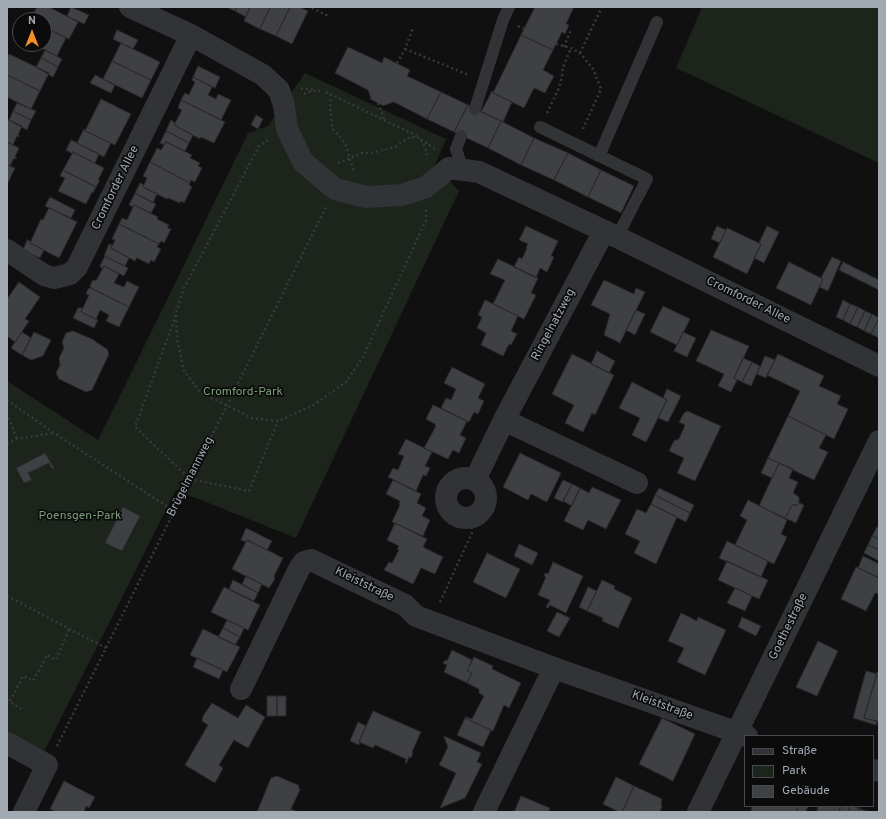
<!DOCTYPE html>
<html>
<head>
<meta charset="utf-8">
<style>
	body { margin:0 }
	#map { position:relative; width:886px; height:819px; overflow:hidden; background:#101011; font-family:Overpass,sans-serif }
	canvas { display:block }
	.frame { position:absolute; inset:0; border:8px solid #a1a9b2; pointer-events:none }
	.legend { position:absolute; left:744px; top:735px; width:130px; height:72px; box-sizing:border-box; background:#0b0b0c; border:1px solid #474a4e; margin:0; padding:5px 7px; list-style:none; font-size:12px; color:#a1a9b2 }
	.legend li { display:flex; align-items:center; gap:8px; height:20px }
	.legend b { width:20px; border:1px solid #474a4e }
	.north { position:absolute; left:12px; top:12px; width:40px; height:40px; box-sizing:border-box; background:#0b0b0c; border:1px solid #474a4e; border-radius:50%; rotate:0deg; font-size:11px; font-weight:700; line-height:16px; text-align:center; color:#a1a9b2 }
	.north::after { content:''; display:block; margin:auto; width:14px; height:18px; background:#f28f27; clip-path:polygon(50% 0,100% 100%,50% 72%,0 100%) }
</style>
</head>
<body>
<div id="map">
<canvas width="886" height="819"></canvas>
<div class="frame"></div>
<ul class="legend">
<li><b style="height:5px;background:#313336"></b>Straße</li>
<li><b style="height:11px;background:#1c241c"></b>Park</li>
<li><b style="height:11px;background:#3f4044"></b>Gebäude</li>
</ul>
<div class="north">N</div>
</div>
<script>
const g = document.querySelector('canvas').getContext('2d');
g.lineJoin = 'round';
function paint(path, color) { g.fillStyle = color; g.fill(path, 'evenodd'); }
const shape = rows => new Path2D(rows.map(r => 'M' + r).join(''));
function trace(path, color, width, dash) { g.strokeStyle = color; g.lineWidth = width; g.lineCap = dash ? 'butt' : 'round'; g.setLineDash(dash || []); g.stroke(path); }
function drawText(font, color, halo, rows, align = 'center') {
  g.font = font + ' Overpass,sans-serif'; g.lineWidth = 3.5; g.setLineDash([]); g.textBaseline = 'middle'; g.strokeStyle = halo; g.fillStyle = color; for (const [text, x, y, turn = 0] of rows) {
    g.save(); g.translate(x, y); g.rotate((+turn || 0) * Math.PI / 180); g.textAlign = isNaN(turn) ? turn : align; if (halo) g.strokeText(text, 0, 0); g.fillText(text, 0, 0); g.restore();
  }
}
const green = shape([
	[702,7,879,7,879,163,676,68],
	[305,73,446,139,435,165,459,191,296,538,176,490,44,752,7,732,7,381,98,440,164,306,248,133,268,126]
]);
const building = shape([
	[37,7,49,7,78,22,69,39,44,27,44,20,30,19,37,7],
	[71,7,89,15,84,24,67,16,71,7],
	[226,7,237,7,235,11,226,7],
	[237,7,250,7,246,17,235,11,237,7],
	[250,7,270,7,260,29,244,21,250,7],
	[270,7,290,7,276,36,260,29,270,7],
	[290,7,299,7,308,11,292,44,276,36,290,7],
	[535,7,574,7,566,24,569,25,565,34,562,32,553,50,521,35,535,7],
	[44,27,66,38,57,56,33,44,44,44,44,27],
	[117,30,138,40,133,49,113,39,117,30],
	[521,35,553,50,543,70,554,76,545,93,534,88,524,108,493,93,521,35],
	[121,43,160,62,151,80,112,61,121,43],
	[348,47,382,63,384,57,410,70,407,76,441,92,427,119,394,102,385,105,384,106,370,99,371,98,368,90,335,73,348,47],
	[45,50,62,59,58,67,41,58,45,50],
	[9,54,49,73,40,91,7,75,7,59,9,54],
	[41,58,58,67,53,77,36,67,41,58],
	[112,61,151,80,142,98,103,79,112,61],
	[198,66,220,77,215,88,193,77,198,66],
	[7,75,40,91,31,109,7,97,7,75],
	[95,75,115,85,111,93,90,83,95,75],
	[193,77,212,87,208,95,216,99,218,94,231,100,221,120,181,100,185,93,189,95,195,82,192,80,193,77],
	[492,91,493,92,493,93,512,102,503,122,481,112,492,91],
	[441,92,468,105,454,132,427,119,441,92],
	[101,99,131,114,115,145,85,131,101,99],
	[181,100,225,122,214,143,201,137,200,139,174,125,182,110,178,108,181,100],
	[17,103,36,111,31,120,13,111,17,103],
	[468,105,501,121,488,148,454,132,468,105],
	[13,111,31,120,27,130,9,120,13,111],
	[256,115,263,119,258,129,251,125,256,115],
	[7,119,22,126,18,135,20,136,19,137,17,136,13,145,7,142,7,119],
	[171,120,175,123,174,125,193,135,189,143,166,131,171,120],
	[501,121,534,138,521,165,488,148,501,121],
	[84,129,85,131,111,143,104,157,77,143,84,129],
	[166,131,189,143,185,151,166,142,164,145,160,143,166,131],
	[534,138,568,153,554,180,521,165,534,138],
	[71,140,99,154,95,163,73,152,73,154,66,150,71,140],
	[7,142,19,148,15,157,17,158,16,159,14,158,10,166,7,165,7,142],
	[166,142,192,155,190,158,200,163,198,166,202,168,195,182,191,180,190,183,150,162,157,148,161,150,166,142],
	[73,152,104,168,98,180,100,180,96,187,63,170,73,152],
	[568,153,601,170,588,197,554,180,568,153],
	[150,162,190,183,189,185,192,187,184,203,181,201,180,203,168,198,167,199,143,187,147,178,143,176,150,162],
	[7,165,15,168,7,185,7,165],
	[63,170,96,187,93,193,92,192,86,204,58,191,65,178,60,176,63,170],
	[601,170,634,186,621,213,588,197,601,170],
	[140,183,144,185,143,187,157,194,153,203,135,193,140,183],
	[135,193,156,204,151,213,134,205,133,207,129,205,135,193],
	[50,197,75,210,71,218,45,206,50,197],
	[134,205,158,217,157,219,169,225,167,228,171,229,164,243,161,241,159,244,119,224,122,218,127,220,134,205],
	[49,208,77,222,59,258,30,243,41,219,43,220,49,208],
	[119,224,159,244,157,247,161,249,154,262,151,260,149,264,137,258,135,261,111,248,115,240,112,239,119,224],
	[526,226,558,241,551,256,554,257,547,272,540,268,536,278,514,267,519,257,522,259,527,248,526,247,528,244,519,240,526,226],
	[717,226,726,230,720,243,711,239,714,233,713,231,714,232,717,226],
	[767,226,779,232,764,263,754,258,761,244,759,243,767,226],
	[727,228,761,244,747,274,713,257,727,228],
	[27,240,30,241,30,243,44,250,40,258,23,250,27,240],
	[109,244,112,245,111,248,129,258,125,266,104,256,109,244],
	[105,256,128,268,124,276,104,266,103,268,101,268,100,266,105,256],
	[832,257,841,261,828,291,819,287,823,279,821,278,832,257],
	[498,259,538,278,531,293,536,295,524,319,493,304,505,280,490,274,498,259],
	[789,262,823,279,811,305,776,288,789,262],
	[843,262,879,280,879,290,839,270,843,262],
	[104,266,119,274,114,283,124,287,127,281,139,287,129,307,91,288,90,285,93,280,96,281,104,266],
	[604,280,634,294,636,288,645,292,620,343,604,335,610,314,591,305,604,280],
	[19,282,40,297,25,319,29,321,15,342,7,336,7,299,19,282],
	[91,288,129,307,119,327,106,321,109,315,100,310,96,319,81,312,89,295,86,294,88,289,91,288],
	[485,300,518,316,511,331,517,334,511,345,509,344,503,356,481,345,486,333,477,328,482,317,478,315,485,300],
	[843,300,850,304,843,320,836,317,843,300],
	[850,304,858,307,850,324,843,320,850,304],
	[663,306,690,319,677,345,650,332,663,306],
	[858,307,865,311,857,327,850,324,858,307],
	[78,308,83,308,81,312,98,320,94,328,73,318,78,308],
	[636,310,645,314,635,335,626,330,636,310],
	[865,311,872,314,864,331,857,327,865,311],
	[872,314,879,318,871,334,864,331,872,314],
	[879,318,879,338,871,334,879,318],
	[711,330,749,346,734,378,737,380,731,392,718,386,724,374,696,361,711,330],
	[73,331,94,340,96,342,107,349,109,354,92,390,86,392,59,379,56,373,60,365,59,358,64,348,62,342,66,333,73,331],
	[22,332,31,338,22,355,11,348,22,332],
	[34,332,51,340,43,356,31,360,22,355,34,332],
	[683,332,696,338,687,357,674,351,683,332],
	[597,351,615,361,609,373,591,364,597,351],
	[572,354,614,375,595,415,592,413,583,432,565,423,574,405,552,394,572,354],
	[778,354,824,376,819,386,841,396,837,404,848,409,834,439,788,416,800,391,767,375,778,354],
	[765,356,775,360,766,378,757,374,765,356],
	[743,358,752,362,742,382,734,378,743,358],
	[752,362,760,366,751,386,742,382,752,362],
	[452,367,485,384,478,398,484,401,478,414,474,412,469,422,441,408,446,398,451,400,456,389,444,383,452,367],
	[632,382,667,400,646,442,632,435,640,418,619,408,632,382],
	[667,389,681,396,668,422,658,418,667,400,663,398,667,389],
	[433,405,467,421,460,435,466,438,459,453,453,450,448,459,424,448,436,426,435,426,435,424,426,419,433,405],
	[687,411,721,426,695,481,677,473,684,458,669,451,674,441,679,439,685,425,679,422,684,413,687,411],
	[788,416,826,435,819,448,828,452,814,480,768,458,788,416],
	[406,439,432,452,425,466,430,468,426,476,423,475,416,491,388,477,393,468,398,470,404,456,398,454,406,439],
	[45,453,54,468,52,469,49,463,28,473,32,480,24,483,16,468,45,453],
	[520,453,561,473,547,502,531,494,528,500,503,487,520,453],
	[768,458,779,463,772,478,761,473,768,458],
	[779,463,793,469,789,478,798,482,793,493,799,497,799,503,797,505,792,505,785,518,759,506,779,463],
	[393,480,421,494,417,503,426,508,422,516,430,520,423,536,392,522,400,505,399,504,400,501,386,494,393,480],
	[563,480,572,484,563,502,554,498,563,480],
	[572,484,580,488,572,506,563,501,572,484],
	[592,487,621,500,606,529,588,520,583,530,564,521,580,488,589,493,592,487],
	[659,488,694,505,690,513,655,495,659,488],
	[655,495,690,513,686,522,651,504,655,495],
	[748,500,787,520,781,534,787,537,774,564,735,545,747,520,740,516,748,500],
	[799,503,804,505,796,523,785,518,792,505,797,505,799,503],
	[651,504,677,517,656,564,634,553,640,541,625,534,637,509,646,513,651,504],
	[123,507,140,516,122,551,105,543,123,507],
	[395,523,427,539,423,547,443,557,435,574,421,568,413,584,384,570,389,562,392,563,399,550,397,549,399,546,387,540,395,523],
	[877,527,879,528,879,539,872,536,877,527],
	[246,528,272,541,267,550,247,540,246,542,241,540,246,528],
	[872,536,879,539,879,550,868,545,872,536],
	[247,540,283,558,274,576,275,579,269,588,232,569,247,540],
	[727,541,768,561,761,577,719,558,727,541],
	[519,544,538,553,532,565,514,556,519,544],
	[868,545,879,550,879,561,864,553,868,545],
	[487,553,520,569,506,598,473,582,487,553],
	[863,556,879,564,878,577,858,568,863,556],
	[727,561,768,580,759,599,718,580,727,561],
	[553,562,583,576,566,613,550,605,548,608,546,607,550,600,538,595,546,577,544,576,545,573,548,574,553,562],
	[856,567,879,578,879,594,875,593,866,611,841,599,856,567],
	[246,576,262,584,258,593,242,584,246,576],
	[233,580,258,593,254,601,229,589,233,580],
	[602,580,615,586,614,589,632,598,618,628,602,621,603,618,587,611,602,580],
	[224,587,260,605,248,630,211,612,224,587],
	[588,587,597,591,587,611,579,607,588,587],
	[735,588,752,596,745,611,727,603,735,588],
	[557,612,570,618,559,637,547,631,557,612],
	[681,613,697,621,698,617,726,630,705,675,677,662,684,648,668,641,681,613],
	[742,617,761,626,756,636,738,627,742,617],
	[227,620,244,628,240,637,223,628,227,620],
	[223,628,240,637,235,645,218,637,223,628],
	[203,629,240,647,227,672,190,655,203,629],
	[818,641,838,651,817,696,796,687,818,641],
	[452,650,472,660,467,671,472,673,467,683,444,672,447,665,443,663,445,660,447,661,452,650],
	[474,657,493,666,492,669,521,683,509,708,504,705,493,731,465,718,466,717,472,719,484,696,479,693,479,689,467,683,472,673,467,671,474,657],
	[197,658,223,670,219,679,193,667,197,658],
	[866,671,877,674,864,718,877,721,876,725,853,718,866,671],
	[877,672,879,673,879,722,864,718,877,672],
	[267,696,277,696,277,716,267,716,267,696],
	[277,696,286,696,286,716,277,716,277,696],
	[212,703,238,718,246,705,265,717,248,748,234,740,219,765,223,768,215,783,185,765,208,725,202,721,203,716,212,703],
	[373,711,421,732,412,752,413,753,411,758,409,757,406,764,405,763,406,759,375,745,373,748,359,742,373,711],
	[465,718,493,731,491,730,483,747,457,735,465,718],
	[662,718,695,734,673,781,639,764,662,718],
	[358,722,366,726,359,742,360,743,359,745,350,741,358,722],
	[444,736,481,753,477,762,482,764,465,798,440,808,456,773,439,765,448,747,444,737,444,736],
	[277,776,298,785,300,790,291,809,298,812,257,812,271,778,277,776],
	[616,777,634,786,622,812,619,812,603,804,616,777],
	[64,781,95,797,89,808,86,806,84,812,56,812,50,809,64,781],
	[634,786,662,799,661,803,662,807,660,811,658,812,622,812,634,786],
	[521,796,550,808,548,812,514,812,521,796],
	[752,806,798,806,796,812,754,812,751,811,752,806],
	[798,806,808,806,806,812,796,812,798,806],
	[818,806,840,806,839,812,817,812,818,806],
	[841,806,850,806,848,812,839,812,841,806],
	[850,806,860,808,860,809,858,809,857,812,848,812,850,806],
	[858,809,860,809,870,812,857,812,858,809]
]);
const path = shape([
	[312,8,330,17],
	[518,26,524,29],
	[556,44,571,48,580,53,593,69,601,89,583,129],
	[564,47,570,32,567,29],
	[405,49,469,75],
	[580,53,602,7],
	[397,63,405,49,413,28],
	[301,89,303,88,315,90],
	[326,92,331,95,330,109,333,129,345,143,354,172],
	[304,94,311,91,320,91],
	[330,94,417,136],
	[378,103,384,119],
	[547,113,559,88,562,76,563,67,571,48],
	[421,139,436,150],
	[268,140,259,146,184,288,176,313,177,338,184,371,200,392,252,418,278,421,312,406,346,382,363,357,426,220,426,209],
	[338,163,362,153,371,153,395,147,410,137,420,138,427,152,426,159],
	[176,315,135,427,190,479,249,491,278,421],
	[7,400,54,433,174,511],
	[7,413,17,439],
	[7,444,17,439,53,433],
	[7,596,106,648],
	[440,602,472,533,470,517],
	[7,700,23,710],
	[10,701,23,676,33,681,47,655,56,660,69,629],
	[57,746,326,207]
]);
const service = shape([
	[475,109,503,20,509,7],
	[540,127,647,179,617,237],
	[461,136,456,149,463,170],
	[599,156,657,22]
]);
const minor = shape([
	[130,7,191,35,263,75,279,90,284,105,287,129,303,162,335,189,366,197,402,195,426,187,449,168,479,172,617,237,879,366],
	[7,250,44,275,54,278,70,274,77,267,191,35],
	[504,420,637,483],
	'446 498a20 20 0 1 1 40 0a20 20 0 1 1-40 0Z',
	[475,480,504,420,604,231],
	[241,689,299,569,304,562,311,560,405,605,416,616,554,668,747,736],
	[7,743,47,765,24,812],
	[873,770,879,771],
	[484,812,554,668],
	[698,812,879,441]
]);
const streetNames = [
	["Cromforder Allee",116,188,-64],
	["Cromforder Allee",748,301,26],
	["Ringelnatzweg",554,325,-62],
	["Brügelmannweg",191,477,-63],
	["Kleiststraße",364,585,26],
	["Goethestraße",789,627,-64],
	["Kleiststraße",662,706,20]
];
const parkNames = [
	["Cromford-Park",243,393],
	["Poensgen-Park",80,517]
];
paint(green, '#1c241c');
paint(building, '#3f4044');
trace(building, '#2a2a2d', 1);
trace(path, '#373a3d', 2.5, [2, 3]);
trace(service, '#313336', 12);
trace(minor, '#313336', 22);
drawText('12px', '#a1a9b2', '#0b0b0c', streetNames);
drawText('12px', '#7b9e77', '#0b0b0c', parkNames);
</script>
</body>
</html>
